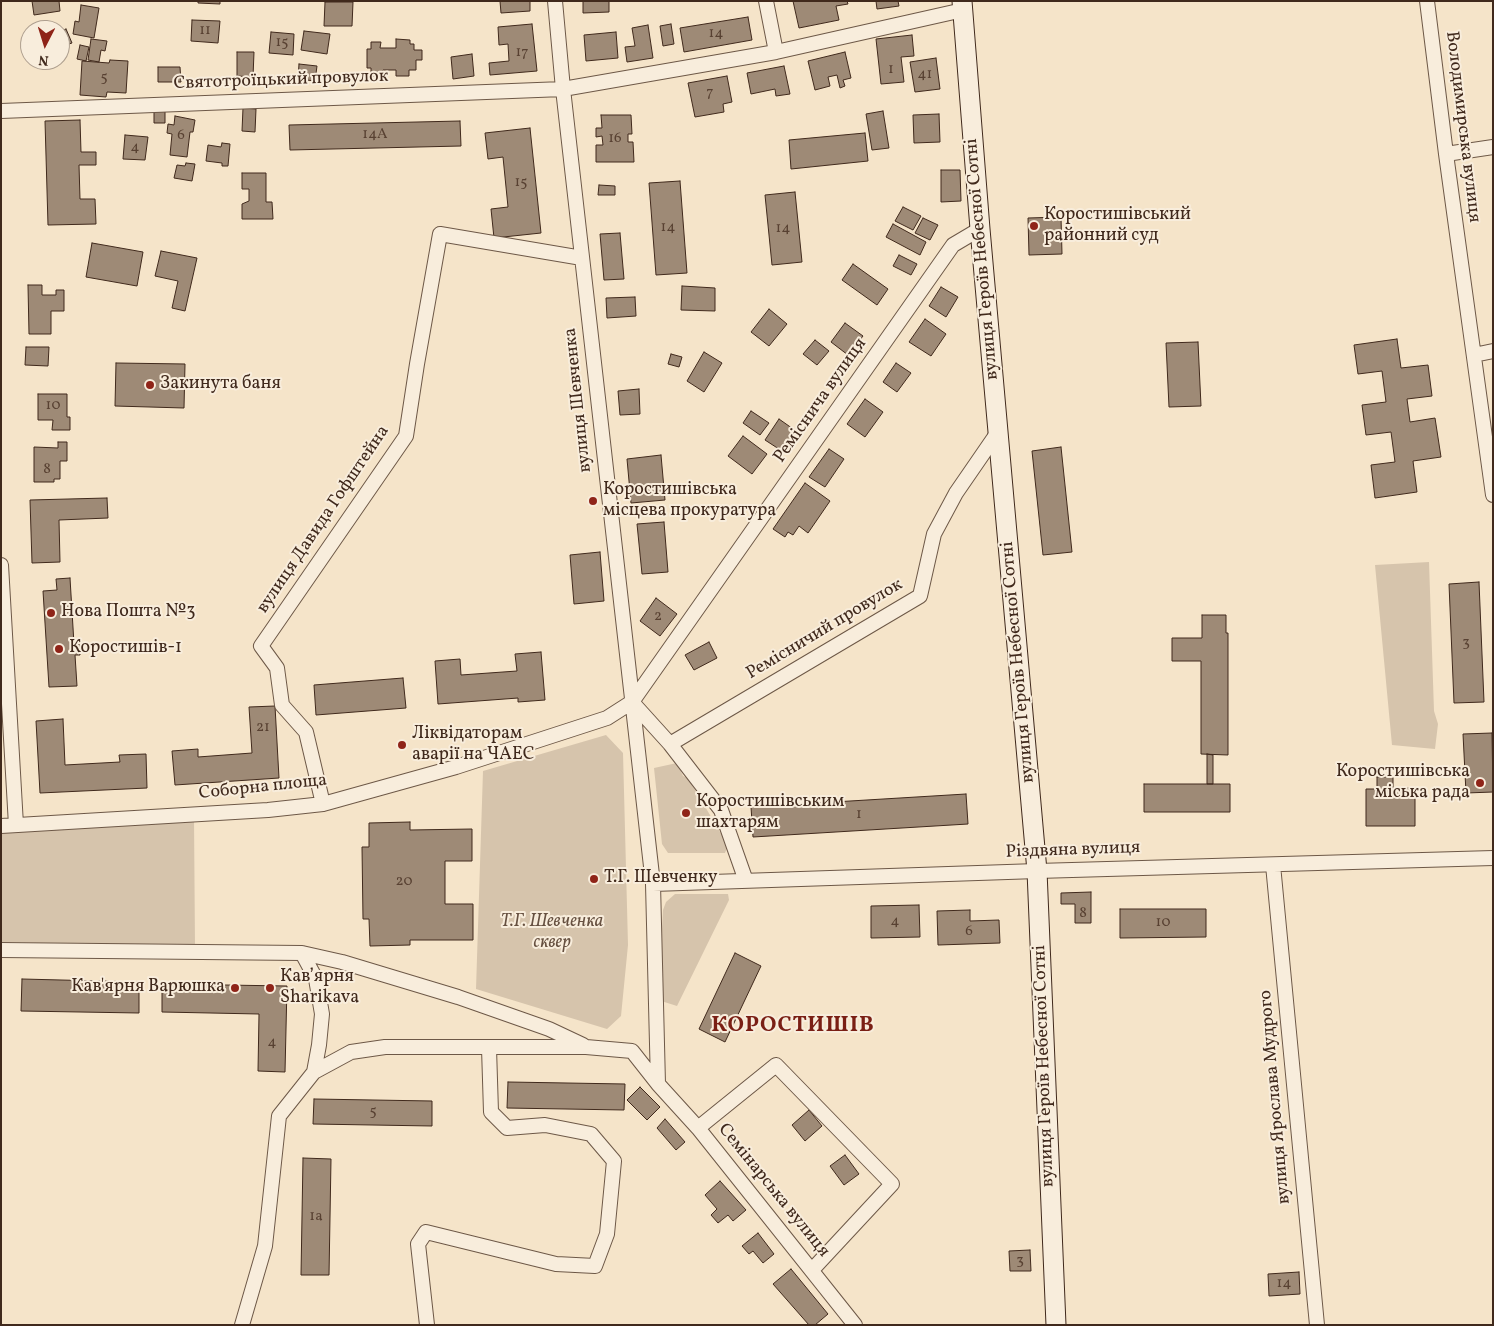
<!DOCTYPE html>
<html>
<head>
<meta charset="utf-8">
<style>
	body { margin:0 }
	#map { position:relative; width:1494px; height:1326px; overflow:hidden; background:#f5e4c9; font-family:Vollkorn,serif }
	canvas { display:block }
	.frame { position:absolute; inset:0; border:2px solid #40291c; pointer-events:none }
	.north { position:absolute; left:20px; top:20px; width:50px; height:50px; box-sizing:border-box; background:#f8eddc; border:1px solid #ae9f8f; border-radius:50%; rotate:185deg; font-size:14px; font-weight:700; line-height:20px; text-align:center; color:#40291c }
	.north::after { content:''; display:block; margin:auto; width:18px; height:22px; background:#8f2418; clip-path:polygon(50% 0,100% 100%,50% 72%,0 100%) }
</style>
</head>
<body>
<div id="map">
<canvas width="1494" height="1326"></canvas>
<div class="frame"></div>
<div class="north">N</div>
</div>
<script>
const g = document.querySelector('canvas').getContext('2d');
g.lineJoin = 'round';
function paint(path, color) { g.fillStyle = color; g.fill(path, 'evenodd'); }
const shape = rows => new Path2D(rows.map(r => 'M' + r).join(''));
function trace(path, color, width, dash) { g.strokeStyle = color; g.lineWidth = width; g.lineCap = dash ? 'butt' : 'round'; g.setLineDash(dash || []); g.stroke(path); }
function drawText(font, color, halo, rows, align = 'center') {
  g.font = font + ' Vollkorn,serif'; g.lineWidth = 4; g.setLineDash([]); g.textBaseline = 'middle'; g.strokeStyle = halo; g.fillStyle = color; for (const [text, x, y, turn = 0] of rows) {
    g.save(); g.translate(x, y); g.rotate((+turn || 0) * Math.PI / 180); g.textAlign = isNaN(turn) ? turn : align; if (halo) g.strokeText(text, 0, 0); g.fillText(text, 0, 0); g.restore();
  }
}
const green = shape([
	[1429,562,1434,711,1438,724,1435,749,1392,745,1375,565],
	[606,735,623,753,628,945,621,1016,607,1029,476,989,483,771],
	[677,763,683,776,688,778,726,842,727,848,725,853,668,853,662,844,654,768],
	[194,818,195,947,1,942,1,832],
	[675,894,728,894,729,900,677,1006,658,1000,663,910,666,902]
]);
const building = shape([
	[32,1,59,1,60,11,34,15,32,1],
	[198,1,220,1,220,4,198,3,198,1],
	[500,1,530,1,530,11,501,13,500,1],
	[583,1,609,1,609,12,583,13,583,1],
	[793,1,847,1,848,4,836,6,839,20,799,28,793,1],
	[876,1,898,1,899,6,877,9,876,1],
	[325,2,353,2,352,26,324,26,325,2],
	[81,5,99,8,94,38,73,34,75,21,79,22,81,5],
	[748,17,752,40,684,52,680,28,748,17],
	[192,20,220,21,218,43,191,41,192,20],
	[532,24,537,71,490,75,489,63,509,61,508,44,499,45,498,27,532,24],
	[671,24,674,44,663,46,660,26,671,24],
	[648,25,653,58,627,62,625,47,635,46,632,28,648,25],
	[66,29,72,43,63,46,60,40,60,32,66,29],
	[304,31,330,34,327,54,301,50,304,31],
	[271,32,294,34,293,55,269,53,271,32],
	[616,32,618,58,586,61,584,35,616,32],
	[912,35,914,56,901,57,904,82,881,84,876,39,912,35],
	[91,39,107,41,105,51,101,50,99,62,88,60,91,39],
	[396,39,410,40,410,44,414,44,414,50,422,50,422,60,416,60,416,70,409,70,409,76,396,76,396,70,383,70,383,76,371,76,371,68,367,68,367,49,371,49,371,42,381,42,380,48,396,48,396,39],
	[80,45,89,47,86,61,77,59,80,45],
	[237,52,254,52,253,77,237,76,237,52],
	[845,52,851,78,843,80,845,86,840,88,837,75,828,77,830,86,815,90,808,61,845,52],
	[472,54,474,76,453,79,451,57,472,54],
	[936,58,940,89,915,92,910,62,936,58],
	[110,60,128,61,126,93,107,92,106,97,80,95,82,61,109,63,110,60],
	[299,64,317,66,315,81,298,79,299,64],
	[784,66,790,94,776,96,775,89,751,94,747,73,784,66],
	[158,67,180,67,181,82,158,82,158,67],
	[727,76,732,102,723,104,724,112,695,117,688,83,727,76],
	[243,108,256,109,255,132,242,131,243,108],
	[154,111,165,111,165,123,154,123,154,111],
	[883,111,889,148,872,150,866,114,883,111],
	[939,114,940,142,914,143,913,115,939,114],
	[601,115,631,115,632,134,628,134,628,142,633,142,634,162,596,162,596,145,603,145,602,136,596,137,596,128,602,128,601,115],
	[175,116,195,120,193,132,190,132,187,157,170,155,172,134,167,133,168,124,174,125,175,116],
	[80,120,81,152,96,152,96,165,79,165,80,199,95,199,96,224,48,225,45,121,80,120],
	[460,121,461,146,290,150,289,125,460,121],
	[530,128,541,233,494,238,491,209,508,207,503,157,488,159,485,133,530,128],
	[865,133,868,161,791,169,789,140,865,133],
	[125,135,148,137,145,160,123,159,125,135],
	[222,143,230,144,228,166,222,166,222,163,206,161,208,145,221,147,222,143],
	[186,163,195,164,192,181,174,178,177,165,185,166,186,163],
	[941,170,960,170,961,201,941,202,941,170],
	[242,173,266,173,266,202,272,202,273,219,242,219,242,204,249,201,249,189,242,189,242,173],
	[680,181,687,273,656,275,649,183,680,181],
	[599,185,615,186,615,195,598,195,599,185],
	[795,192,802,262,772,265,765,195,795,192],
	[903,207,921,216,913,230,895,221,903,207],
	[1061,217,1062,254,1029,255,1028,218,1061,217],
	[923,218,938,225,930,240,915,233,923,218],
	[893,224,926,242,920,255,886,237,893,224],
	[620,233,624,279,604,280,600,234,620,233],
	[92,243,143,252,137,286,86,277,92,243],
	[161,251,197,258,185,311,172,308,178,281,155,276,161,251],
	[899,255,917,264,911,275,893,266,899,255],
	[853,264,888,289,877,305,842,280,853,264],
	[28,285,42,285,42,295,56,295,56,290,64,290,64,311,51,311,51,334,29,334,28,285],
	[682,286,715,288,715,311,681,310,682,286],
	[941,287,958,297,946,317,929,306,941,287],
	[635,297,636,316,607,318,606,298,635,297],
	[769,309,787,324,769,346,751,332,769,309],
	[925,319,946,334,931,356,909,342,925,319],
	[845,323,863,336,848,355,831,342,845,323],
	[1397,339,1401,368,1428,365,1432,396,1407,399,1410,422,1435,418,1441,457,1413,461,1417,492,1375,498,1371,465,1395,462,1391,432,1366,435,1362,405,1386,402,1382,371,1358,374,1354,345,1397,339],
	[815,340,829,351,817,365,803,354,815,340],
	[1198,342,1201,406,1169,407,1166,343,1198,342],
	[26,347,49,347,48,366,25,365,26,347],
	[704,352,722,363,704,392,687,381,704,352],
	[671,354,682,357,679,367,668,364,671,354],
	[116,363,185,364,184,408,115,406,116,363],
	[896,363,911,373,897,392,883,382,896,363],
	[639,389,640,414,620,415,618,391,639,389],
	[38,394,67,394,67,417,70,417,70,430,52,430,53,420,38,420,38,394],
	[865,399,883,412,865,437,847,424,865,399],
	[751,411,769,423,760,435,743,423,751,411],
	[779,419,796,431,782,451,765,440,779,419],
	[743,436,767,454,752,474,728,456,743,436],
	[58,442,67,442,67,461,60,461,60,479,54,479,54,482,34,482,34,447,58,448,58,442],
	[1061,447,1072,552,1043,555,1032,451,1061,447],
	[829,449,844,459,825,487,809,477,829,449],
	[661,455,665,500,631,503,627,459,661,455],
	[805,483,830,501,808,533,799,526,793,535,788,532,785,537,773,529,805,483],
	[107,498,108,518,59,520,60,562,32,563,30,500,107,498],
	[664,522,668,572,642,574,637,524,664,522],
	[600,552,604,601,574,604,570,555,600,552],
	[70,578,74,644,80,644,80,655,75,655,77,686,49,687,43,591,57,590,56,579,70,578],
	[1479,582,1484,702,1454,703,1449,584,1479,582],
	[656,598,677,614,660,636,640,621,656,598],
	[1202,615,1226,615,1226,633,1228,633,1228,755,1201,754,1201,661,1172,661,1172,638,1202,638,1202,615],
	[709,642,717,658,694,670,685,655,709,642],
	[541,652,545,700,518,702,518,698,438,704,435,661,460,659,461,675,517,671,515,654,541,652],
	[403,678,406,708,316,715,314,685,403,678],
	[275,706,279,778,175,785,172,751,198,749,198,757,252,753,249,707,275,706],
	[63,719,65,765,120,762,119,755,146,754,147,788,40,793,36,721,63,719],
	[1492,733,1493,792,1466,793,1463,734,1492,733],
	[1207,754,1213,755,1213,784,1207,784,1207,754],
	[1377,777,1393,777,1393,788,1415,788,1415,826,1366,826,1366,789,1377,789,1377,777],
	[1144,784,1230,784,1230,812,1144,812,1144,784],
	[966,794,968,824,753,837,751,807,966,794],
	[410,822,410,830,472,829,472,861,445,861,445,904,473,904,473,940,410,940,410,945,370,946,369,919,363,919,362,847,369,847,369,823,410,822],
	[1091,892,1091,923,1075,923,1075,904,1061,904,1061,893,1091,892],
	[919,905,920,937,871,938,871,906,919,905],
	[1120,909,1206,909,1206,937,1120,938,1120,909],
	[970,910,970,921,999,920,1000,943,938,945,937,911,970,910],
	[735,953,761,966,725,1042,699,1029,735,953],
	[22,979,139,982,139,1013,21,1011,22,979],
	[162,984,287,986,285,1072,258,1071,259,1014,162,1012,162,984],
	[508,1082,625,1084,624,1110,507,1108,508,1082],
	[640,1087,660,1107,647,1120,627,1100,640,1087],
	[314,1099,432,1101,432,1126,313,1124,314,1099],
	[809,1110,822,1126,805,1141,792,1125,809,1110],
	[665,1119,685,1142,676,1150,657,1128,665,1119],
	[845,1155,859,1174,844,1185,830,1166,845,1155],
	[303,1158,331,1159,329,1275,301,1275,303,1158],
	[720,1181,746,1210,733,1221,728,1215,718,1223,711,1215,717,1209,705,1195,720,1181],
	[758,1233,774,1254,763,1263,753,1251,749,1254,742,1246,758,1233],
	[1030,1250,1031,1271,1010,1271,1009,1251,1030,1250],
	[791,1269,828,1314,815,1325,809,1325,773,1284,791,1269],
	[1299,1272,1300,1294,1269,1296,1268,1274,1299,1272]
]);
const street = shape([
	[555,1,563,89,653,884,658,1084],
	[766,1,776,52],
	[1427,1,1446,154,1493,495],
	[1,111,563,89,776,52,963,10],
	[1446,154,1493,147],
	[1474,355,1493,351],
	[1,565,16,825],
	[632,702,670,744,721,810,746,881],
	[670,744,920,596,934,534,956,493,998,432],
	[323,804,306,732,282,705,277,668,261,646,406,436,417,364,440,234,582,258],
	[1,826,268,810,323,804,456,767,607,718,632,702,953,245,980,229],
	[1273,865,1317,1325],
	[653,884,1037,871,1493,858],
	[1,950,302,953,342,962,458,997,549,1029,583,1045],
	[314,1072,351,1052,385,1047,586,1047,632,1051,658,1084,698,1128,855,1325],
	[698,1128,776,1065,892,1184,812,1270],
	[242,1325,265,1246,279,1116,314,1072,319,1045,322,1014,316,979,302,953],
	[427,1325,418,1244,426,1232,556,1264,595,1266,607,1234,614,1161,591,1134,545,1125,507,1128,491,1112,489,1048]
]);
const secondary = shape([
	[962,1,980,229,1037,871,1056,1325]
]);
const markers = [
	[1034,226,5,"#8f2418"],
	[150,385,5,"#8f2418"],
	[593,501,5,"#8f2418"],
	[51,613,5,"#8f2418"],
	[59,649,5,"#8f2418"],
	[402,745,5,"#8f2418"],
	[1480,783,5,"#8f2418"],
	[686,813,5,"#8f2418"],
	[594,879,5,"#8f2418"],
	[235,988,5,"#8f2418"],
	[270,988,5,"#8f2418"]
];
const numberNames = [
	["11",205,31],
	["14",716,34],
	["15",282,43],
	["17",522,53],
	["1",891,70],
	["41",925,75],
	["5",104,78],
	["7",710,93],
	["14А",375,135],
	["6",181,136],
	["16",615,139],
	["4",135,148],
	["15",521,183],
	["14",668,228],
	["14",783,229],
	["10",53,406],
	["8",47,470],
	["2",658,617],
	["3",1466,643],
	["21",263,728],
	["1",859,815],
	["20",404,882],
	["8",1083,914],
	["4",895,922],
	["10",1163,923],
	["6",969,932],
	["4",272,1043],
	["5",373,1112],
	["1а",316,1217],
	["3",1020,1261],
	["14",1284,1284]
];
const streetNames = [
	["Святотроїцький провулок",281,81,-2],
	["Володимирська вулиця",1462,127,83],
	["вулиця Героїв Небесної Сотні",983,259,-95],
	["вулиця Шевченка",579,400,-96],
	["Реміснича вулиця",821,401,-55],
	["вулиця Давида Гофштейна",324,520,-56],
	["Ремісничий провулок",825,630,-31],
	["вулиця Героїв Небесної Сотні",1019,662,-95],
	["Соборна площа",263,788,-6],
	["Різдвяна вулиця",1073,851,-2],
	["вулиця Героїв Небесної Сотні",1045,1066,-92],
	["вулиця Ярослава Мудрого",1276,1097,-95],
	["Семінарська вулиця",773,1191,51]
];
const poiNames = [
	["Коростишівський",1044,216],
	["районний суд",1044,237],
	["Закинута баня",160,385],
	["Коростишівська",603,491],
	["місцева прокуратура",603,512],
	["Нова Пошта №3",61,613],
	["Коростишів-1",69,649],
	["Ліквідаторам",412,735],
	["аварії на ЧАЕС",412,756],
	["Коростишівська",1470,773,"right"],
	["міська рада",1470,794,"right"],
	["Коростишівським",696,803],
	["шахтарям",696,824],
	["Т.Г. Шевченку",604,879],
	["Кав’ярня",280,978],
	["Sharikava",280,999],
	["Кав'ярня Варюшка",225,988,"right"]
];
const parkNames = [
	["Т.Г. Шевченка",552,923],
	["сквер",552,944]
];
const districtNames = [
	["КОРОСТИШІВ",793,1027]
];
paint(green, '#d6c4ac');
paint(building, '#9e8a76');
trace(building, '#40291c', 1);
trace(street, '#6d5847', 16);
trace(secondary, '#40291c', 21);
trace(street, '#f8eddc', 14);
trace(secondary, '#f8eddc', 19);
for (const [x, y, r, color] of markers) { const dot = new Path2D(); dot.arc(x, y, r, 0, 2 * Math.PI); g.fillStyle = color; g.fill(dot); trace(dot, '#f8eddc', 2); }
drawText('15px', '#584132', null, numberNames);
drawText('18px', '#40291c', '#f8eddc', streetNames);
drawText('18px', '#40291c', '#f8eddc', poiNames, 'left');
drawText('italic 18px', '#665040', '#f8eddc', parkNames);
g.letterSpacing = '1px';
drawText('bold 22px', '#7a1f14', '#f8eddc', districtNames);
g.letterSpacing = '0px';
</script>
</body>
</html>
